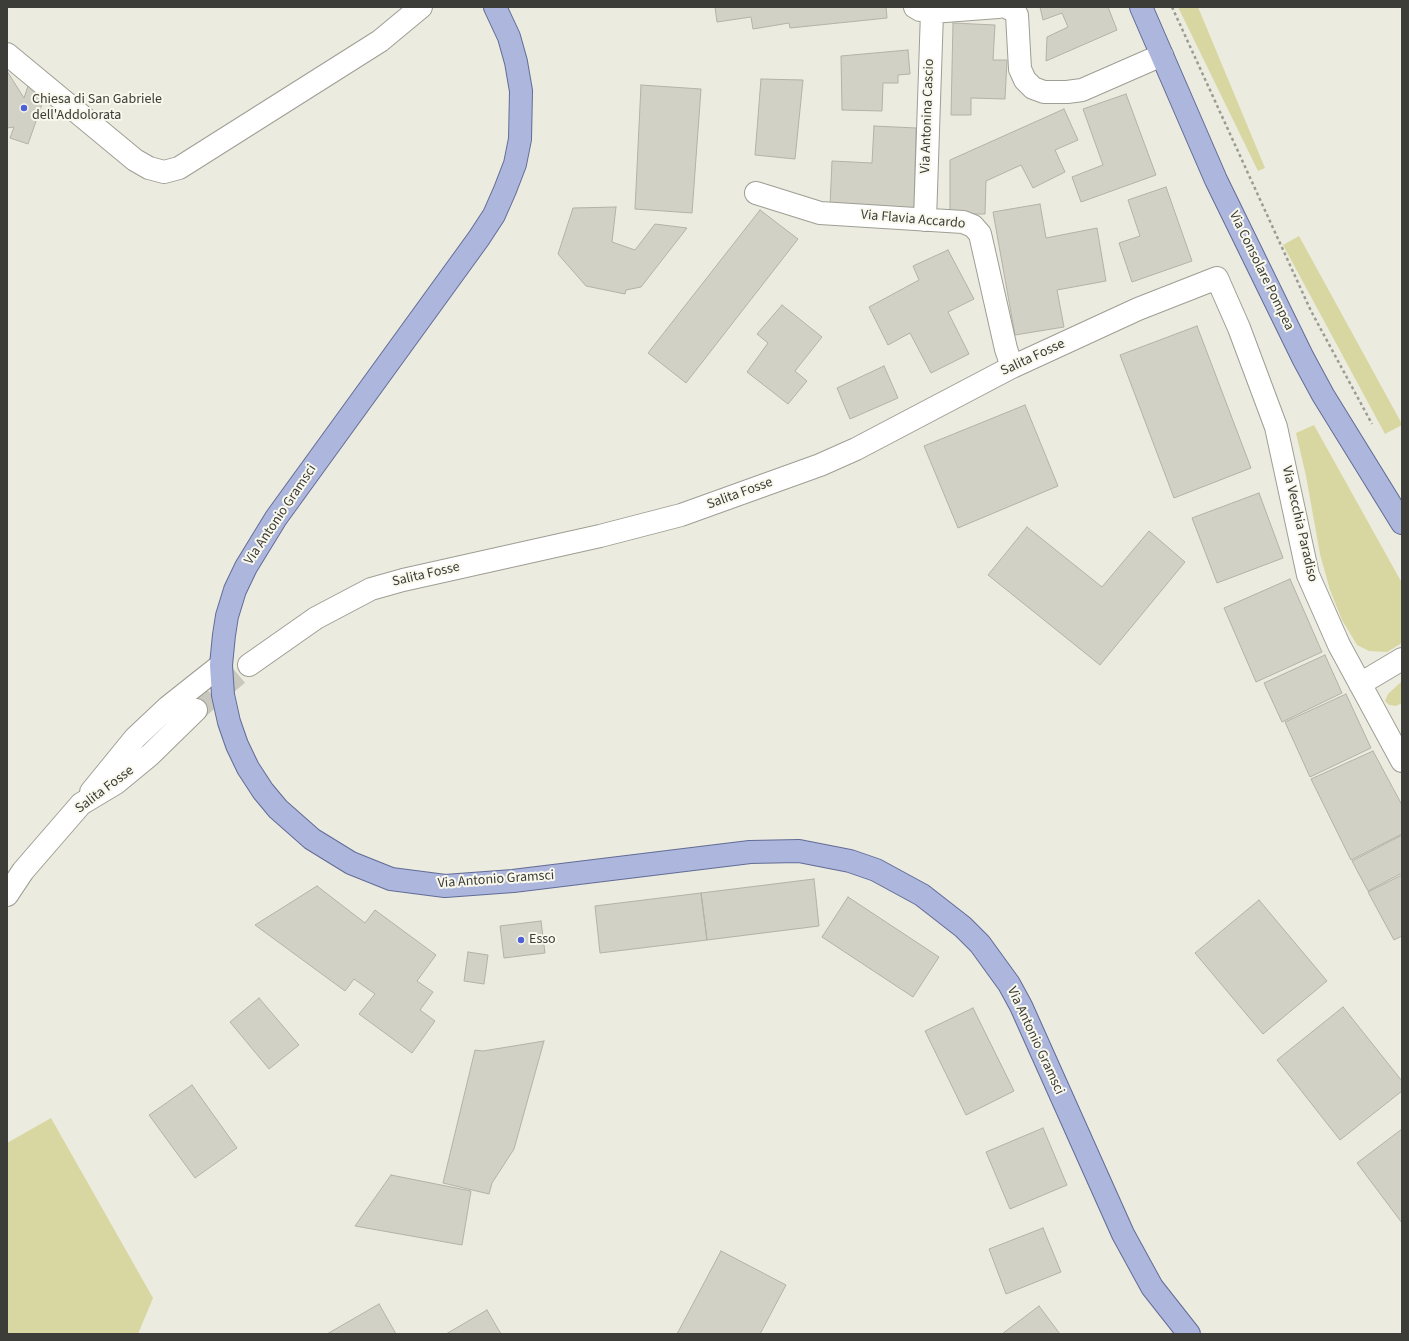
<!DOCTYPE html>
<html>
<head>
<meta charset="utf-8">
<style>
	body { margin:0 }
	#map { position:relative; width:1409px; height:1341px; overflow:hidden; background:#ebebe0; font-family:"Source Sans 3",sans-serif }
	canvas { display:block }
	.frame { position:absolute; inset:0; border:8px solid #3c3c38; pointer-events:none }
</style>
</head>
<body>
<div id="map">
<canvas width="1409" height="1341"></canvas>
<div class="frame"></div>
</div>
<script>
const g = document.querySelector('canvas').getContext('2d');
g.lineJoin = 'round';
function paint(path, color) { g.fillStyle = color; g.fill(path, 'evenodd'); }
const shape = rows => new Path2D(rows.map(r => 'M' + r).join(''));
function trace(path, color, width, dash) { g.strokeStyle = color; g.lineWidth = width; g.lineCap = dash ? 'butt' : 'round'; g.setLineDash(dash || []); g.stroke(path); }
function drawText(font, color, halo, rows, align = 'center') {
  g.font = font + ' "Source Sans 3",sans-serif'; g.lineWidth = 4; g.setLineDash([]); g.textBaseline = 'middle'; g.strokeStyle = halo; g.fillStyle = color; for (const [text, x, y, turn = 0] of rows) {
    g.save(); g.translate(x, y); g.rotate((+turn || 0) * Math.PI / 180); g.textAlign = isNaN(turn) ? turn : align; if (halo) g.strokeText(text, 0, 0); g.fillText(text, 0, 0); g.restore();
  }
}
const green = shape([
	[1178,7,1198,7,1265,168,1258,171],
	[1299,236,1402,424,1402,425,1385,434,1283,245],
	[1314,425,1402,583,1402,643,1387,652,1369,651,1357,645,1342,620,1330,590,1320,554,1306,476,1296,433],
	[1402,681,1402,703,1396,706,1389,705,1385,701,1388,694],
	[51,1118,153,1298,138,1334,7,1334,7,1143]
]);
const building = shape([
	[715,7,886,7,887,18,790,28,789,23,753,29,751,17,717,22,715,7],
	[1040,7,1108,7,1117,30,1046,61,1047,37,1068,27,1062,13,1043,20,1040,7],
	[953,23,995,25,993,60,1007,60,1005,99,971,98,971,115,951,115,953,23],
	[908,50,910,74,898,75,898,83,883,83,882,111,842,110,841,56,908,50],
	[7,71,24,98,28,86,46,93,28,144,10,138,14,127,7,128,7,71],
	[761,79,803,80,795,159,755,155,761,79],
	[641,85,701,89,692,213,635,209,641,85],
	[1126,94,1156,175,1081,202,1072,177,1103,165,1083,109,1126,94],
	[1064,109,1078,140,1055,150,1065,172,1033,188,1021,165,986,181,985,214,950,214,950,160,1064,109],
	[874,126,916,128,914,209,830,206,832,161,872,163,874,126],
	[1166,187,1192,261,1132,282,1119,243,1140,236,1128,200,1166,187],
	[1040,204,1046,238,1097,228,1106,281,1057,290,1064,327,1015,335,993,212,1040,204],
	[616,207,612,242,635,250,655,224,687,228,641,287,626,290,625,294,586,286,558,254,573,208,616,207],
	[760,210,798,239,686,383,648,353,760,210],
	[948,250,974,299,948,312,969,354,931,373,910,333,888,345,869,307,919,280,913,266,948,250],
	[782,305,822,337,795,371,807,381,788,404,747,372,768,343,757,334,782,305],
	[1197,326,1251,468,1174,498,1120,355,1197,326],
	[884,366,898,398,850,419,837,388,884,366],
	[1025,405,1058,486,958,528,924,446,1025,405],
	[1259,493,1283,558,1217,583,1192,518,1259,493],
	[1027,527,1102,587,1149,531,1185,562,1100,665,988,575,1027,527],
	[1290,579,1322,652,1256,682,1224,608,1290,579],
	[1325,655,1342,693,1282,722,1264,683,1325,655],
	[1346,694,1371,748,1310,777,1285,722,1346,694],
	[1373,751,1402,805,1402,834,1351,860,1311,779,1373,751],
	[1402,835,1402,873,1368,891,1352,861,1402,835],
	[1402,875,1402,936,1394,940,1368,892,1402,875],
	[814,879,819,926,707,940,701,893,814,879],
	[317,886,365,923,375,910,436,955,417,981,433,992,420,1010,435,1021,412,1053,359,1014,375,994,354,979,345,991,255,925,317,886],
	[701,893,707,940,600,953,595,906,701,893],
	[848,897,939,957,913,997,822,937,848,897],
	[1259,900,1327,981,1263,1034,1195,953,1259,900],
	[541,921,545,953,504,958,500,926,541,921],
	[468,952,488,955,484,984,464,981,468,952],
	[259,998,299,1045,269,1069,230,1022,259,998],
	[1343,1007,1402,1081,1402,1091,1340,1140,1277,1060,1343,1007],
	[973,1008,1014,1091,966,1115,925,1031,973,1008],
	[544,1041,514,1149,492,1183,489,1194,443,1183,475,1050,483,1051,544,1041],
	[192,1085,237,1148,195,1178,149,1115,192,1085],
	[1043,1128,1067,1185,1010,1209,986,1152,1043,1128],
	[1402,1129,1402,1223,1357,1163,1402,1129],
	[391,1175,471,1191,462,1245,355,1226,391,1175],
	[1043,1228,1061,1272,1006,1294,989,1249,1043,1228],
	[721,1251,786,1285,760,1334,677,1334,721,1251],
	[379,1304,396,1334,327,1334,379,1304],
	[1039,1306,1060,1334,1002,1334,1039,1306],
	[487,1310,501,1334,446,1334,487,1310]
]);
const minorTunnel = shape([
	[196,710,249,665]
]);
const path = shape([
	[1172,7,1311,311,1372,424]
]);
const minor = shape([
	[915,7,920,10,932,12,998,7],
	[1006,7,1014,11,1017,15,1020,69,1025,80,1033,88,1044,92,1067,92,1082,90,1162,55],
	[7,54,135,160,149,168,164,172,179,168,380,41,421,7],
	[756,193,820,213,963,222,973,226,980,234,1006,349,1012,367],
	[925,220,932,12],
	[249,665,316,618,371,589,403,580,600,536,681,515,820,465,856,449,1012,367,1138,309,1217,278,1239,328,1276,427,1308,575,1339,645,1402,761],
	[1360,684,1402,659],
	[91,792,135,738,168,707,221,665],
	[7,895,23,871,81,804,116,783,150,755,196,710]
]);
const major = shape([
	[495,7,509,37,516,62,521,91,520,139,515,164,505,190,494,215,479,238,276,518,246,567,235,590,227,616,224,635,221,665,223,695,229,722,237,745,248,768,263,791,278,809,312,839,351,863,391,879,445,886,513,881,750,852,799,851,850,861,876,870,922,895,963,927,980,944,1009,984,1021,1006,1123,1234,1152,1287,1189,1334],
	[1141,7,1216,180,1303,358,1323,395,1402,523]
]);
const markers = [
	[24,108,4,"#4f60d6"],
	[521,940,4,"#4f60d6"]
];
const poiNames = [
	["Chiesa di San Gabriele",32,100],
	["dell'Addolorata",32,116],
	["Esso",529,940]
];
const streetNames = [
	["Via Antonina Cascio",928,116,-88],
	["Via Flavia Accardo",913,220,5],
	["Via Consolare Pompea",1261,271,64],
	["Salita Fosse",1033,358,-25],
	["Salita Fosse",740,494,-20],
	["Via Antonio Gramsci",281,515,-56],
	["Via Vecchia Paradiso",1299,524,77],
	["Salita Fosse",426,575,-13],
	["Salita Fosse",105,790,-37],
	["Via Antonio Gramsci",496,880,-4],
	["Via Antonio Gramsci",1035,1041,65]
];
paint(green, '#d9d7a1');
paint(building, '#d1d1c6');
trace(building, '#b3b2a8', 1);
trace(minorTunnel, '#c8c8be', 22, [22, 11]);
trace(minor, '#9e9e94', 24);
trace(major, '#626c95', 24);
trace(path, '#9b9b93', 2.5, [3, 3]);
trace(minor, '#fff', 22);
trace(major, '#adb6dd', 22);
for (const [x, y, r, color] of markers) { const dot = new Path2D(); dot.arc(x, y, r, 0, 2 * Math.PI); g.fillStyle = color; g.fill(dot); trace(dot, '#f9f8ed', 1.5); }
drawText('14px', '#3c3c38', '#f9f8ed', poiNames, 'left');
drawText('14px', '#3c3c38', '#f9f8ed', streetNames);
</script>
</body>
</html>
